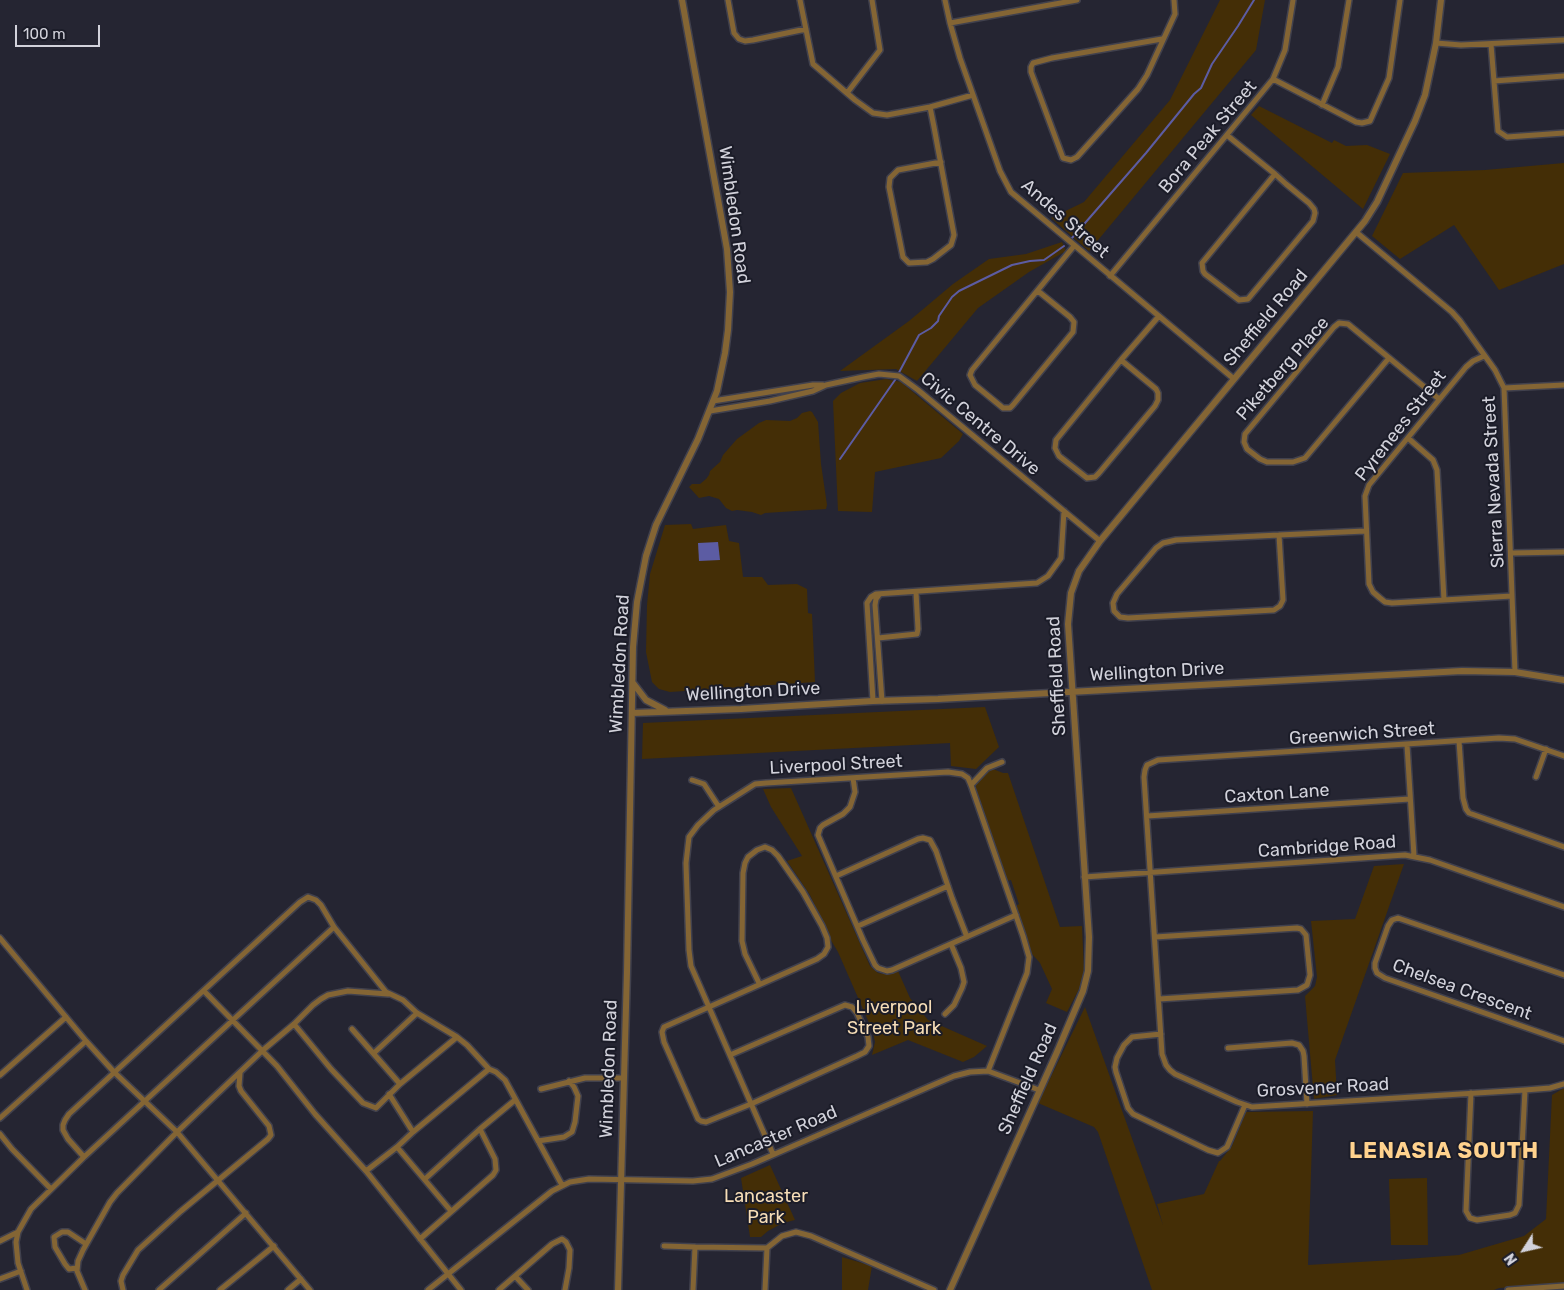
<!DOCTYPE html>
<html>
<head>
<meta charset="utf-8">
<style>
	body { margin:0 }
	#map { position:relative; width:1564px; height:1290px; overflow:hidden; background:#252532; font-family:Rubik,sans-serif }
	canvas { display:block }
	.north { position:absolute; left:1499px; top:1225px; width:50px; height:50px; -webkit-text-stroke:4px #1b1c28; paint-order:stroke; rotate:235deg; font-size:14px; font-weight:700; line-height:20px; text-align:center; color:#d2d2db }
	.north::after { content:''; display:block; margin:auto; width:18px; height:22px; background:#d2d2db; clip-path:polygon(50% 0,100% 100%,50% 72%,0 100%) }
	.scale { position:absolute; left:15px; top:25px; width:85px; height:22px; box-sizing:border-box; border:2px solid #d2d2db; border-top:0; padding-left:6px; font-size:15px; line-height:18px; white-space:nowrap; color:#d2d2db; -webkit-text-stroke:4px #1b1c28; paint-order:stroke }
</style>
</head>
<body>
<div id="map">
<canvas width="1564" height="1290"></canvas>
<div class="north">N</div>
<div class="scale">100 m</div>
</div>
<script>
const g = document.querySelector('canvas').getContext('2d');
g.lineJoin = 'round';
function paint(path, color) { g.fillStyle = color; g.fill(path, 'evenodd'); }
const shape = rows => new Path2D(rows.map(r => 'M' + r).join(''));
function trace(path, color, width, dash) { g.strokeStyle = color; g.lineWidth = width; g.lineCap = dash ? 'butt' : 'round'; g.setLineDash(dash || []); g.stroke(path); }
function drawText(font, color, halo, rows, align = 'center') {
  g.font = font + ' Rubik,sans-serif'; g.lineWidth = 4; g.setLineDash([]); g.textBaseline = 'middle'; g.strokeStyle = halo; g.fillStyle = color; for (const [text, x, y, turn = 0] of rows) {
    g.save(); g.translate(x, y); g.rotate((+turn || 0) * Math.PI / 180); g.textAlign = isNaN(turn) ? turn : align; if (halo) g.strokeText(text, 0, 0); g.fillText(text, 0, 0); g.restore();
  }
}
const green = shape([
	[1220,0,1265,0,1256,50,1089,251,1051,218,1084,202,1170,100],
	[1259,106,1332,143,1334,140,1346,146,1367,145,1390,154,1363,209,1251,115],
	[1564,163,1564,264,1499,290,1454,225,1400,259,1372,236,1403,173,1485,170],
	[1062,242,1066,251,1029,272,978,308,917,381,896,369,840,371,909,321,953,284,989,259,1026,254],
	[886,379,901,382,963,434,959,441,941,458,875,472,872,512,838,511,833,401,841,393,860,383],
	[810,411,812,412,818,422,821,464,827,505,826,509,765,513,761,515,752,512,737,510,732,511,726,508,719,499,709,496,699,498,689,487,692,484,700,484,706,479,709,475,710,471,720,462,723,455,737,439,759,423,766,420,790,421,797,418,802,413],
	[691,524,693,529,726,525,729,541,739,543,743,577,762,577,768,585,797,584,807,589,808,613,812,614,815,682,670,692,659,689,652,682,646,652,647,605,650,574,665,525],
	[985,707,999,747,976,769,951,766,950,743,642,759,643,723],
	[993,769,1003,773,1008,773,1060,927,1082,926,1084,971,1079,989,1067,1012,1046,1003,1052,989,1040,963,1032,954,1016,906,1019,904,1011,880,1007,881,976,788,976,784,988,770],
	[791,788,870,966,878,973,883,974,888,974,898,971,910,998,928,1020,987,1046,974,1057,963,1062,908,1040,872,1055,875,1042,873,1032,838,952,829,937,810,895,787,861,802,856,771,807,763,789],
	[1404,864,1335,1060,1337,1095,1314,1099,1305,996,1315,986,1317,977,1311,921,1355,919,1374,866],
	[1085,1007,1163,1225,1157,1204,1204,1194,1219,1161,1220,1161,1232,1146,1246,1112,1313,1111,1308,1265,1393,1260,1459,1255,1524,1236,1546,1219,1552,1095,1564,1088,1564,1284,1499,1288,1494,1290,1152,1290,1098,1132,1094,1127,1038,1103],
	[770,1165,795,1220,783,1223,768,1231,761,1237,750,1237,741,1178],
	[1427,1178,1428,1245,1391,1245,1389,1179],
	[842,1257,872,1266,868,1290,842,1290]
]);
const water = shape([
	[718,542,720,560,699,561,698,543]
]);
const stream = shape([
	[1072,238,1146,153,1194,94,1201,88,1212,64,1238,26,1254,0],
	[840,459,895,380,919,335,931,328,938,321,939,316,952,297,959,291,1012,265,1030,261,1044,260,1064,246]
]);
const minor = shape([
	[728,0,734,33,739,39,745,41,753,40,806,29],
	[800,0,813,64,855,100,873,113,887,115,930,107,973,95],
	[945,0,950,23,960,58,1000,171,1011,192,1234,379],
	[950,23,1077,0],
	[1162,39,1052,58,1033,63,1031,67,1031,72,1063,158,1071,160,1077,157,1138,89,1147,75,1175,14,1174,0],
	[1436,43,1461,45,1564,40],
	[1491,44,1498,131,1507,137,1564,133],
	[1273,79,1356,122,1362,123,1370,121,1389,78,1400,0],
	[1494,81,1564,76],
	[847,93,880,50,872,0],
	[1322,105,1338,67,1349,0],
	[930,107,934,127,954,235,951,245,933,259,927,262,909,263,903,257,889,187,890,178,898,170,941,162],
	[1228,136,1275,174,1286,184,1309,203,1314,209,1315,213,1313,221,1248,299,1239,300,1205,274,1203,271,1202,263,1275,174],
	[1356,232,1452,312,1460,321,1495,370,1504,388,1515,672],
	[1110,276,1273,79,1285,50,1293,0],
	[1038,291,1070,317,1074,322,1073,332,1013,405,1010,408,1003,408,975,385,970,375,972,370,1074,246],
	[1484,356,1473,361,1466,367,1369,485,1365,496,1369,584,1373,592,1380,598,1385,602,1392,603,1512,596],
	[1389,358,1305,458,1293,462,1267,462,1260,459,1247,449,1244,442,1245,434,1334,327,1339,323,1348,324,1439,399],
	[1121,360,1156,389,1158,393,1158,400,1155,406,1099,473,1095,477,1087,478,1059,456,1055,448,1056,440,1121,360,1159,316],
	[1504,388,1564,385],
	[713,401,813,385,823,385],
	[710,411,770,401,813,391,826,385,863,377,879,374,899,376,918,390,1100,541],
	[1408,438,1433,460,1437,470,1444,600],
	[1279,535,1283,600,1280,606,1274,610,1128,618,1120,617,1114,611,1113,603,1117,594,1156,548,1163,543,1176,540,1279,535,1365,531],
	[1511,553,1564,552],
	[879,595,876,599,875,605,882,701],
	[878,638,917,634,918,629,916,592],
	[873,701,867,603,871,597,876,594,1037,583,1048,576,1061,558,1064,511],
	[1459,741,1463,798,1466,809,1469,813,1564,847],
	[1407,745,1414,856],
	[1564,756,1515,739,1499,738,1158,760,1147,765,1145,770,1144,777,1162,1054,1166,1065,1170,1070,1175,1074,1237,1102,1252,1107,1525,1090,1550,1088,1564,1084],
	[1536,777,1546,749],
	[853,778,855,792,850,807,843,814,823,825,820,828,818,835,863,940,875,965,878,968,887,971,892,970,1016,915],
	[692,780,704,784,719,807],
	[971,785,987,768,1002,762],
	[1147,816,1410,799],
	[836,876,918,839,923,838,930,840,936,851,952,898,967,937],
	[1084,877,1405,855,1430,860,1564,907],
	[858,926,948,886],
	[1155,937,1297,928,1301,929,1306,935,1310,975,1307,985,1298,990,1159,999],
	[0,938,86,1041,114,1072,177,1132,310,1290],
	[1564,975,1398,918,1392,920,1388,926,1375,963,1375,968,1377,973,1385,978,1564,1041],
	[204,991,277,1066,315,1114,366,1171,461,1290],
	[945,1014,954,1005,962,988,964,982,961,968,951,944],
	[294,1024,331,1069,363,1103,376,1108,400,1084,457,1037],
	[352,1029,400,1084],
	[1161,1034,1132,1037,1124,1045,1117,1058,1115,1067,1116,1072,1128,1108,1133,1114,1208,1150,1218,1153,1227,1147,1245,1105],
	[1228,1048,1292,1043,1299,1045,1303,1051,1304,1056,1307,1104],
	[374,1053,417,1013],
	[730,1055,845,1005,852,1007,857,1013,868,1037,869,1046,865,1052,857,1056,751,1104,706,1122,701,1121,698,1119,664,1042,662,1032,664,1027,817,959,824,954,828,947,827,938,822,926,803,892,778,856,772,850,765,847,757,850,748,857,745,863,743,873,742,941,745,954,759,983],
	[0,1075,66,1017],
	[541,1089,585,1078,623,1078],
	[1471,1093,1466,1211,1470,1218,1477,1220,1510,1215,1515,1213,1519,1205,1525,1090],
	[389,1094,413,1132],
	[0,1118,86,1041],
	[0,1134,12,1149,51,1189],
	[538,1141,564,1137,572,1132,575,1122,578,1096,574,1087,569,1081],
	[397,1147,451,1211],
	[773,1154,698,982,691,966,689,950,686,863,689,837,698,825,714,810,755,784,766,783,948,772,962,774,968,778,971,785,1023,936,1029,957,1027,973,988,1071],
	[84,1157,68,1139,63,1130,63,1125,65,1120,69,1114,300,902,308,897,316,900,321,905,334,927,386,992,403,1000,417,1013,457,1037,467,1045,489,1069,496,1072,505,1080,562,1185],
	[366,1171,397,1147,413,1132,489,1069],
	[425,1179,480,1129,515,1100],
	[420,1239,493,1175,496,1170,495,1159,480,1129],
	[0,1241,18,1232],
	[664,1246,695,1247],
	[77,1268,69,1269,65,1264,55,1247,54,1237,62,1232,68,1232,86,1244],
	[515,1276,528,1290],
	[0,1279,21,1271],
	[27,1290,18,1263,16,1242,18,1232,31,1209,84,1157,334,927],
	[85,1290,77,1271,78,1261,83,1250,110,1202,117,1193,177,1132,262,1051,294,1024,313,1005,321,999,328,995,348,991,388,994],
	[123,1290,121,1281,123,1275,138,1250,181,1211,268,1139,271,1135,269,1126,241,1091,239,1086,240,1073],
	[159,1290,246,1213],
	[220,1290,274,1246],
	[288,1290,301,1279],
	[428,1290,552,1191,570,1182,589,1179,693,1181,712,1179,752,1164,933,1085,954,1076,970,1072,988,1071,1039,1090],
	[499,1290,552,1244,562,1239,566,1242,570,1250,569,1268,565,1290],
	[693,1290,695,1247,767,1248],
	[765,1290,767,1248,782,1236,796,1232,811,1236,934,1290],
	[1508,1290,1564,1286]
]);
const tertiary = shape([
	[633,683,646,700,665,710],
	[632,713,741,709,873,701,938,699,1462,671,1515,672,1564,680],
	[618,1290,627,972,633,647,637,602,646,556,656,525,698,439,717,391,725,353,728,330,730,292,727,249,682,0],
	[950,1290,1057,1052,1083,991,1088,971,1089,937,1068,624,1071,593,1079,571,1100,541,1365,221,1377,202,1415,121,1425,95,1436,43,1441,0]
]);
const streetNames = [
	["Bora Peak Street",1208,137,-50],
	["Wimbledon Road",734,215,82],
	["Andes Street",1065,219,41],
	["Sheffield Road",1266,318,-50],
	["Piketberg Place",1283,369,-49],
	["Civic Centre Drive",980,424,40],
	["Pyrenees Street",1401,426,-52],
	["Sierra Nevada Street",1494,482,-93],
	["Wimbledon Road",620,664,-87],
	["Wellington Drive",1157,672,-3],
	["Sheffield Road",1057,676,-93],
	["Wellington Drive",753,692,-3],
	["Greenwich Street",1362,734,-4],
	["Liverpool Street",836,765,-3],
	["Caxton Lane",1277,794,-4],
	["Cambridge Road",1327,847,-4],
	["Chelsea Crescent",1462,990,20],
	["Wimbledon Road",609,1069,-88],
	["Sheffield Road",1028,1079,-66],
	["Grosvener Road",1323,1088,-3],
	["Lancaster Road",776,1137,-23]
];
const parkNames = [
	["Liverpool",894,1008],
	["Street Park",894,1029],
	["Lancaster",766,1197],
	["Park",766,1218]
];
const districtNames = [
	["LENASIA SOUTH",1444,1152]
];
paint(green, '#442e06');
paint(water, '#5c5ca3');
trace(stream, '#5c5ca3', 2);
trace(minor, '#41414d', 8);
trace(tertiary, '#41414d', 9);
trace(minor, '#846534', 5);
trace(tertiary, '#846534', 6);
drawText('18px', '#d2d2db', '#1b1c28', streetNames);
drawText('18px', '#f6ddb7', '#1b1c28', parkNames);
g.letterSpacing = '1px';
drawText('bold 22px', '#ffd28d', '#1b1c28', districtNames);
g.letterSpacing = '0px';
</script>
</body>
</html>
